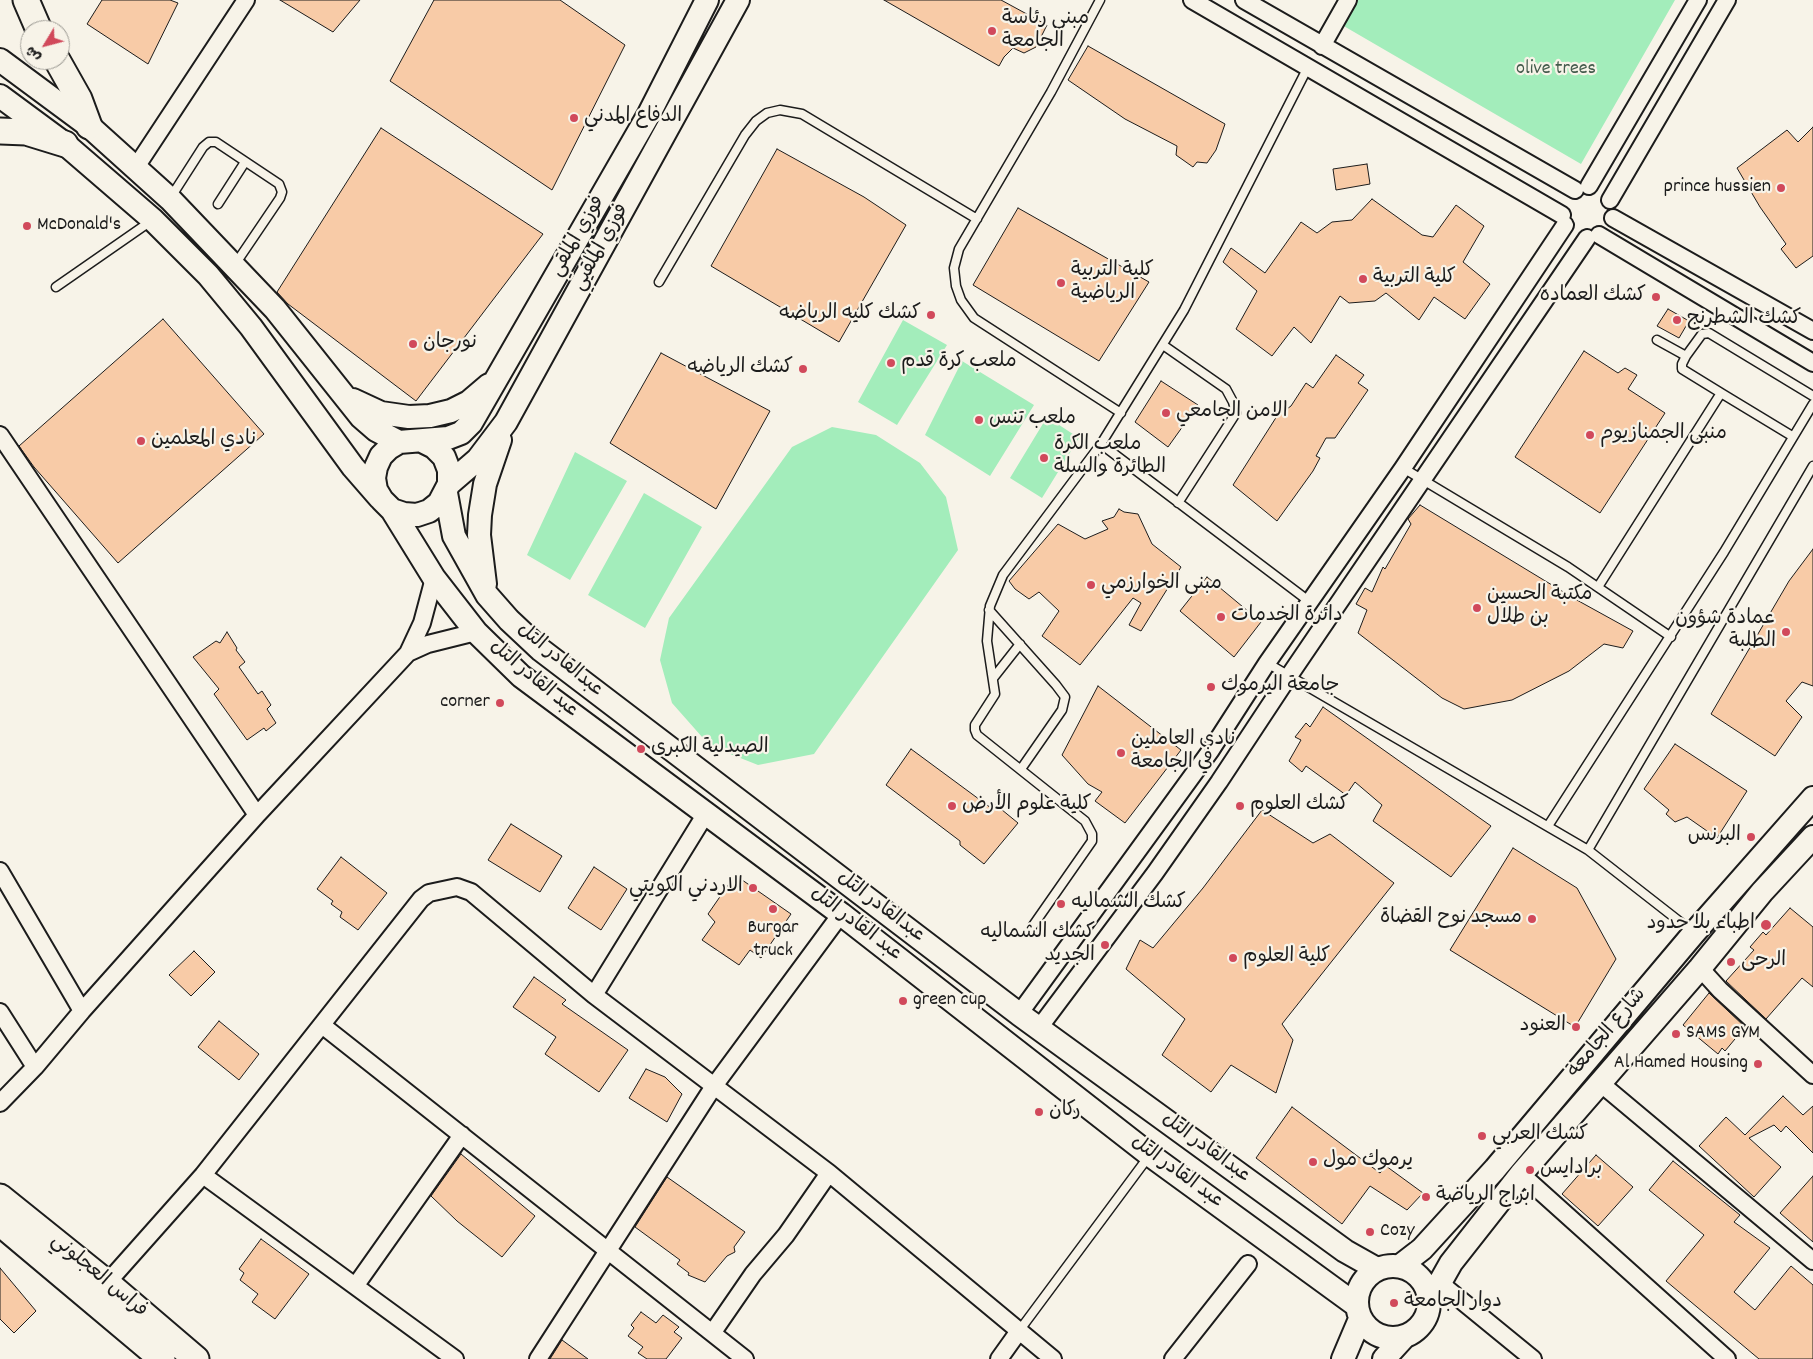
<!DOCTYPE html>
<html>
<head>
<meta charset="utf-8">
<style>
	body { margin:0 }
	#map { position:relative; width:1813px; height:1359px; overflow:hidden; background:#f7f3e8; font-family:Dekko,"Playpen Sans Arabic",sans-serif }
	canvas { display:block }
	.north { position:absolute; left:20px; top:20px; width:50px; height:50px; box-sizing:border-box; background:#f7f3e8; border:1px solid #9f9d96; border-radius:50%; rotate:233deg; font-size:14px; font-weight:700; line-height:20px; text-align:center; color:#1c1c1c }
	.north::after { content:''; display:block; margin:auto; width:18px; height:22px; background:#d1495b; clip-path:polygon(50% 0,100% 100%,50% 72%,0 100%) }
</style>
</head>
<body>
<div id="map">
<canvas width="1813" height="1359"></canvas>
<div class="north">ش</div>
</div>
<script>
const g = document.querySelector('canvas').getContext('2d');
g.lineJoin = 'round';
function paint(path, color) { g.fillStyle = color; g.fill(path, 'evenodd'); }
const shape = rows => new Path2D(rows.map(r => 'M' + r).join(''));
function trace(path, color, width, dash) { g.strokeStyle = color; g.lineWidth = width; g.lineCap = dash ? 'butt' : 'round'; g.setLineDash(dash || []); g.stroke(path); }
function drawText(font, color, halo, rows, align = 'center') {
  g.font = font + ' Dekko,"Playpen Sans Arabic",sans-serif'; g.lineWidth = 4.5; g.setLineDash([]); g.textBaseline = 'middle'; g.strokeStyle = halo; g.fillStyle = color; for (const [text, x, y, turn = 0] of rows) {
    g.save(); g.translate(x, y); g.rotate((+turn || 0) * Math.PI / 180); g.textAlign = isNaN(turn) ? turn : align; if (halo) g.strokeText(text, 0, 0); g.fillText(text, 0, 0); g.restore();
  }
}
const green = shape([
	[1354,0,1675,0,1581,164,1342,25],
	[903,320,947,345,897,425,858,402],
	[962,361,1034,405,990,476,925,435],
	[1047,417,1079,438,1042,498,1010,478],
	[832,427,876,435,920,463,946,497,958,550,814,754,758,765,710,746,672,703,660,660,669,618,792,447],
	[575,452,627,481,570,580,527,555],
	[644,493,702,527,645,628,588,595]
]);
const building = shape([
	[102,0,170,0,178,3,148,64,87,24,102,0],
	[280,0,360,0,333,32,280,0],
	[434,0,560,0,625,45,552,190,390,81,434,0],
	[884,0,1001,0,1047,25,1036,47,1024,53,1013,48,1004,57,999,66,884,0],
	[1088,46,1225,124,1216,150,1207,163,1197,162,1193,167,1176,155,1177,146,1125,119,1068,80,1088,46],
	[1813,127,1813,256,1796,268,1781,249,1786,244,1760,207,1737,168,1787,130,1798,142,1813,127],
	[381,128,543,234,416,401,288,304,277,292,381,128],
	[777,149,864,197,906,225,839,342,711,266,777,149],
	[1367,164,1370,184,1336,190,1333,169,1367,164],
	[1372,199,1422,235,1433,237,1456,205,1484,226,1463,262,1490,284,1465,319,1434,297,1419,320,1386,293,1375,301,1349,303,1340,296,1311,343,1294,327,1272,356,1236,329,1257,291,1223,262,1231,248,1265,273,1301,222,1317,233,1332,222,1352,220,1372,199],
	[1018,208,1149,282,1099,361,973,285,1018,208],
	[1668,309,1689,321,1679,338,1657,326,1668,309],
	[163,319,264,434,118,563,34,467,19,446,163,319],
	[1584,351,1618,373,1625,368,1637,375,1628,389,1665,413,1600,513,1515,457,1584,351],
	[661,353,770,411,716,509,610,443,661,353],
	[1336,355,1364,375,1358,383,1368,390,1335,438,1326,438,1316,456,1320,458,1313,471,1277,521,1233,485,1277,416,1291,406,1306,383,1313,388,1336,355],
	[1161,381,1198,405,1168,447,1135,422,1161,381],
	[1420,505,1575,599,1633,631,1623,648,1604,644,1569,671,1512,700,1464,709,1442,698,1358,633,1367,610,1356,604,1365,588,1372,592,1383,567,1385,569,1411,524,1408,519,1420,505],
	[1119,509,1124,512,1138,514,1152,544,1181,567,1141,631,1129,625,1141,603,1133,598,1080,665,1042,636,1059,611,1039,592,1029,599,1015,589,1009,581,1058,524,1085,539,1108,529,1102,521,1114,517,1119,509],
	[1813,549,1813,686,1802,682,1786,701,1802,717,1775,756,1711,714,1789,581,1813,549],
	[1207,577,1261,622,1234,657,1180,611,1207,577],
	[227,632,237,648,236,650,245,662,239,667,258,694,262,691,271,705,267,709,276,723,266,731,264,728,247,740,214,694,219,689,193,657,216,641,220,643,227,632],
	[1098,686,1181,750,1125,823,1095,801,1102,792,1088,784,1062,755,1098,686],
	[1323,707,1491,826,1451,877,1373,821,1382,805,1355,782,1346,795,1306,766,1302,772,1289,761,1301,740,1295,737,1306,723,1310,727,1323,707],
	[1675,744,1747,791,1717,838,1687,817,1675,822,1666,814,1669,810,1644,789,1675,744],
	[911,749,991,808,996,805,1018,823,984,864,960,845,960,841,886,785,911,749],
	[1262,810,1313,843,1330,834,1394,883,1282,1024,1293,1040,1276,1093,1231,1065,1211,1092,1162,1055,1185,1019,1126,969,1140,940,1153,948,1203,888,1262,810],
	[511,824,562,856,540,892,488,860,511,824],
	[1513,848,1577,888,1616,959,1575,1027,1450,950,1513,848],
	[341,857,387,893,358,930,340,917,342,912,331,904,333,901,317,889,341,857],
	[594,867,627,889,601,930,568,908,594,867],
	[735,875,791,914,761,958,750,950,739,965,702,940,715,922,708,914,735,875],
	[1790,908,1813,927,1813,987,1802,978,1766,1019,1726,981,1754,950,1750,947,1763,932,1766,935,1790,908],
	[194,951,215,972,191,996,169,975,194,951],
	[534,977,566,1000,562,1004,628,1050,599,1092,545,1054,556,1037,513,1007,534,977],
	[1709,993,1745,1027,1725,1051,1722,1048,1718,1054,1683,1025,1709,993],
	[219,1021,259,1054,239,1080,198,1047,219,1021],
	[646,1069,665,1077,682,1094,667,1122,629,1098,646,1069],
	[1783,1096,1803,1115,1813,1106,1813,1153,1786,1126,1781,1132,1774,1125,1749,1138,1781,1167,1754,1197,1699,1146,1726,1117,1745,1135,1783,1096],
	[1292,1107,1380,1173,1386,1166,1423,1193,1407,1210,1370,1186,1342,1224,1256,1158,1292,1107],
	[461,1154,535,1216,502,1257,457,1221,431,1196,461,1154],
	[1596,1155,1633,1187,1598,1226,1562,1194,1596,1155],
	[1673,1161,1740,1215,1734,1222,1770,1248,1734,1292,1755,1310,1791,1266,1813,1285,1813,1359,1759,1359,1666,1281,1704,1235,1649,1190,1673,1161],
	[1813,1176,1813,1242,1780,1213,1813,1176],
	[667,1177,745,1232,734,1247,735,1252,727,1256,705,1282,688,1275,689,1273,677,1264,680,1260,635,1227,667,1177],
	[261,1239,309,1274,275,1319,252,1302,258,1294,240,1280,244,1273,239,1269,261,1239],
	[0,1268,36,1311,14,1333,0,1319,0,1268],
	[641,1312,656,1323,663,1315,679,1327,674,1332,682,1338,666,1359,647,1359,638,1353,643,1347,628,1336,634,1328,631,1325,641,1312],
	[562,1340,588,1359,550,1359,562,1340]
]);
const lane = shape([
	[1100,0,1051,92,959,249,954,268,956,286,961,300,974,318,1121,413],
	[171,197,203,147,209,142,216,142,279,184,282,192,280,198,236,263],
	[218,204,245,162],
	[659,282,745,135,756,121,767,113,780,110,802,114,977,219],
	[56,287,151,221],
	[1657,340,1686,356,1702,334,1709,333,1813,396],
	[1163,345,1226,389,1233,402,1236,413,1178,503],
	[1686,356,1682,364,1682,369,1721,393],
	[1101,444,1310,602],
	[1403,468,1568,567,1671,637],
	[1598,587,1721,393,1792,436],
	[989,610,1056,685,1065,697,1062,710,1021,769],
	[1267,663,1588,850,1693,932],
	[994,677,1020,644],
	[1548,826,1724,552,1813,404],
	[1588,850,1813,466],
	[1032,927,1092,841,1092,834,1085,821,977,735,975,730,975,725,995,694,987,641,990,606,1003,575,1101,444,1184,310,1308,67],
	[1019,1331,1149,1156]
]);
const street = shape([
	[1192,0,1562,215],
	[1244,0,1575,190],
	[1322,46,1348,0],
	[136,167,246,0],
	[1589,186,1698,0],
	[1610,200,1727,0],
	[1613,218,1813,331],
	[1599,235,1813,363],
	[0,435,257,815],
	[408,653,428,644,476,632],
	[0,871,82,1011],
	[1700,968,1720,990,1813,1075],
	[594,995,705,815],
	[0,1012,35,1067],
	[1019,1014,1211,750,1267,663,1403,468,1565,225],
	[322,1025,745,1359],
	[1039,1028,1155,873,1219,782,1289,676,1587,238],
	[1599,1082,1813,1261],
	[0,1103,35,1067,82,1011,257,815,408,653,422,623,434,578],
	[1521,1174,1727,1359],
	[203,1175,455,1359],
	[107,1283,203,1175,421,899,429,893,457,887,471,892,594,995,829,1173,1053,1359],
	[1440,1283,1533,1359],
	[356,1285,462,1135],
	[713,1332,753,1274,786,1235,829,1173],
	[538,1359,714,1086,841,914],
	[999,1359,1019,1331],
	[1173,1359,1248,1264]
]);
const secondary = shape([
	[0,60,89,126,170,199,275,309,361,417,376,430,399,442],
	[0,96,65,144,152,219,208,275,251,327,353,467,380,498],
	[353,400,381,413,409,417,430,416,451,411,469,402,489,385],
	[422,441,434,447,444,457,449,470,449,484,439,503,429,511,417,515,404,514,392,510,382,500,376,490,374,478,376,467,381,456,389,448,399,442,448,438,461,433,471,423,649,114,707,0],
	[449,484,478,459,506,422,738,0],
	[446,493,454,536,487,595,509,620,541,650,1019,1014,1345,1251,1377,1269],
	[392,510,434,578,476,632,521,676,841,914,1150,1155,1356,1305],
	[485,584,479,535,480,515,485,484,500,440],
	'1357 1302a36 36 0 1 1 72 0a36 36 0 1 1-72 0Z',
	[1400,1266,1422,1249,1495,1169,1694,933,1813,798],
	[1429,1302,1451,1263,1521,1174,1700,968,1762,892,1813,837],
	[1343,1359,1360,1319],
	[1384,1359,1404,1337]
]);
const primary = shape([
	[26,0,39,30],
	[57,60,79,99,89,126],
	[0,131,26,132,65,144],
	[0,1197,107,1283,196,1359],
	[0,1223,162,1359]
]);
const markers = [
	[992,31,5,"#d1495b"],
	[574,118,5,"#d1495b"],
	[1781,188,5,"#d1495b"],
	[27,226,5,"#d1495b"],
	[1363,279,5,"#d1495b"],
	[1061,283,5,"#d1495b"],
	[1656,297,5,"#d1495b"],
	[931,315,5,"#d1495b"],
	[1677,320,5,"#d1495b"],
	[413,344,5,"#d1495b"],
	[891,363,5,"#d1495b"],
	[803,369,5,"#d1495b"],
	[1166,413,5,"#d1495b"],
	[979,420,5,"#d1495b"],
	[1590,435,5,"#d1495b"],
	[141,441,5,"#d1495b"],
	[1044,458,5,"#d1495b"],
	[1091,585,5,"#d1495b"],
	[1477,608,5,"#d1495b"],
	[1221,617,5,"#d1495b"],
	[1786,632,5,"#d1495b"],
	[1211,687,5,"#d1495b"],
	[500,703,5,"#d1495b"],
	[641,749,5,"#d1495b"],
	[1121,753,5,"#d1495b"],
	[952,806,5,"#d1495b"],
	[1240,806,5,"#d1495b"],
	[1751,837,5,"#d1495b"],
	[753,888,5,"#d1495b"],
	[1061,904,5,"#d1495b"],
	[773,909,5,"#d1495b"],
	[1532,919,5,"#d1495b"],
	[1766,925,6,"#d1495b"],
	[1105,945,5,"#d1495b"],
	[1233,958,5,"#d1495b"],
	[1731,962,5,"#d1495b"],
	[903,1001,5,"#d1495b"],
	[1576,1027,5,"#d1495b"],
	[1676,1034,5,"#d1495b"],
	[1758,1064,5,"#d1495b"],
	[1039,1112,5,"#d1495b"],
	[1482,1136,5,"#d1495b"],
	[1313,1162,5,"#d1495b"],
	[1530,1170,5,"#d1495b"],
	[1426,1197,5,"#d1495b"],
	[1370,1232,5,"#d1495b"],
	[1394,1303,5,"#d1495b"]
];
const poiNames = [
	["مبنى رئاسة",1002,20],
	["الجامعة",1002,43],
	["الدفاع المدني",584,118],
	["prince hussien",1771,188,"right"],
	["McDonald's",37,226],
	["كلية التربية",1071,272],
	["الرياضية",1071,295],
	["كلية التربية",1373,279],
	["كشك العماده",1646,297,"right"],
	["كشك كليه الرياضه",921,315,"right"],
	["كشك الشطرنج",1687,320],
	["نورجان",423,344],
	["ملعب كرة قدم",901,363],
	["كشك الرياضه",793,369,"right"],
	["الامن الجامعي",1176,413],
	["ملعب تنس",989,420],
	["منبى الجمنازيوم",1600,435],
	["نادي المعلمين",151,441],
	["ملعب الكرة",1054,446],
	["الطائرة والسلة",1054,469],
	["مبنى الخوارزمي",1101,585],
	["مكتبة الحسين",1487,596],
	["بن طلال",1487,619],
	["دائرة الخدمات",1231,617],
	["عمادة شؤون",1776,620,"right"],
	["الطلبة",1776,643,"right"],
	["جامعة اليرموك",1221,687],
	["corner",490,703,"right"],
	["نادي العاملين",1131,741],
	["في الجامعة",1131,764],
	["الصيدلية الكبرى",651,749],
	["كلية علوم الأرض",962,806],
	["كشك العلوم",1250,806],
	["البرنس",1741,837,"right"],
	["الاردني الكويتي",743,888,"right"],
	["كشك الشماليه",1071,904],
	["مسجد نوح القضاة",1522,919,"right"],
	["اطباء بلا حدود",1755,925,"right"],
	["Burgar",773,929,"center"],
	["truck",773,952,"center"],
	["كشك الشماليه",1095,934,"right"],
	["الجديد",1095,957,"right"],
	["كلية العلوم",1243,958],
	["الرحى",1741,962],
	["green cup",913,1001],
	["العنود",1566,1027,"right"],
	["SAMS GYM",1686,1034],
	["Al Hamed Housing",1748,1064,"right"],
	["ركان",1049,1112],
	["كشك العربي",1492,1136],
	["يرموك مول",1323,1162],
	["برادايس",1540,1170],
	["ابراج الرياضة",1436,1197],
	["Cozy",1380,1232],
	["دوار الجامعة",1404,1303]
];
const parkNames = [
	["olive trees",1556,70]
];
const streetNames = [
	["فوزي الملقي",579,237,-60],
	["فوزي الملقيي",602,248,-61],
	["عبدالقادر التل",559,661,39],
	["عبد القادر التل",533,680,40],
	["عبدالقادر التل",880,908,37],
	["عبد القادر التل",855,925,37],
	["شارع الجامعة",1608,1034,-50],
	["عبدالقادر التل",1205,1149,36],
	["عبد القادر التل",1176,1173,36],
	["فراس العجلوني",98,1277,40]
];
paint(green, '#a3edbb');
paint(building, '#f8cba7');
trace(building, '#1c1c1c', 1);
trace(lane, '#1c1c1c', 11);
trace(street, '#1c1c1c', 20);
trace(secondary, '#1c1c1c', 26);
trace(primary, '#1c1c1c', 29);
trace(lane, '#f7f3e8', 8);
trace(street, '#f7f3e8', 16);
trace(secondary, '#f7f3e8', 22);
trace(primary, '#f7f3e8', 25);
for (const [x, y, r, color] of markers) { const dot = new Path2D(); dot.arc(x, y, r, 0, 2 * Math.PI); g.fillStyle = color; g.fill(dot); trace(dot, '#f7f3e8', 2); }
drawText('20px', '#1c1c1c', '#f7f3e8', poiNames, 'left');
drawText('20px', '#445b4c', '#f7f3e8', parkNames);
drawText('20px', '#1c1c1c', '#f7f3e8', streetNames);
</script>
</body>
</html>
